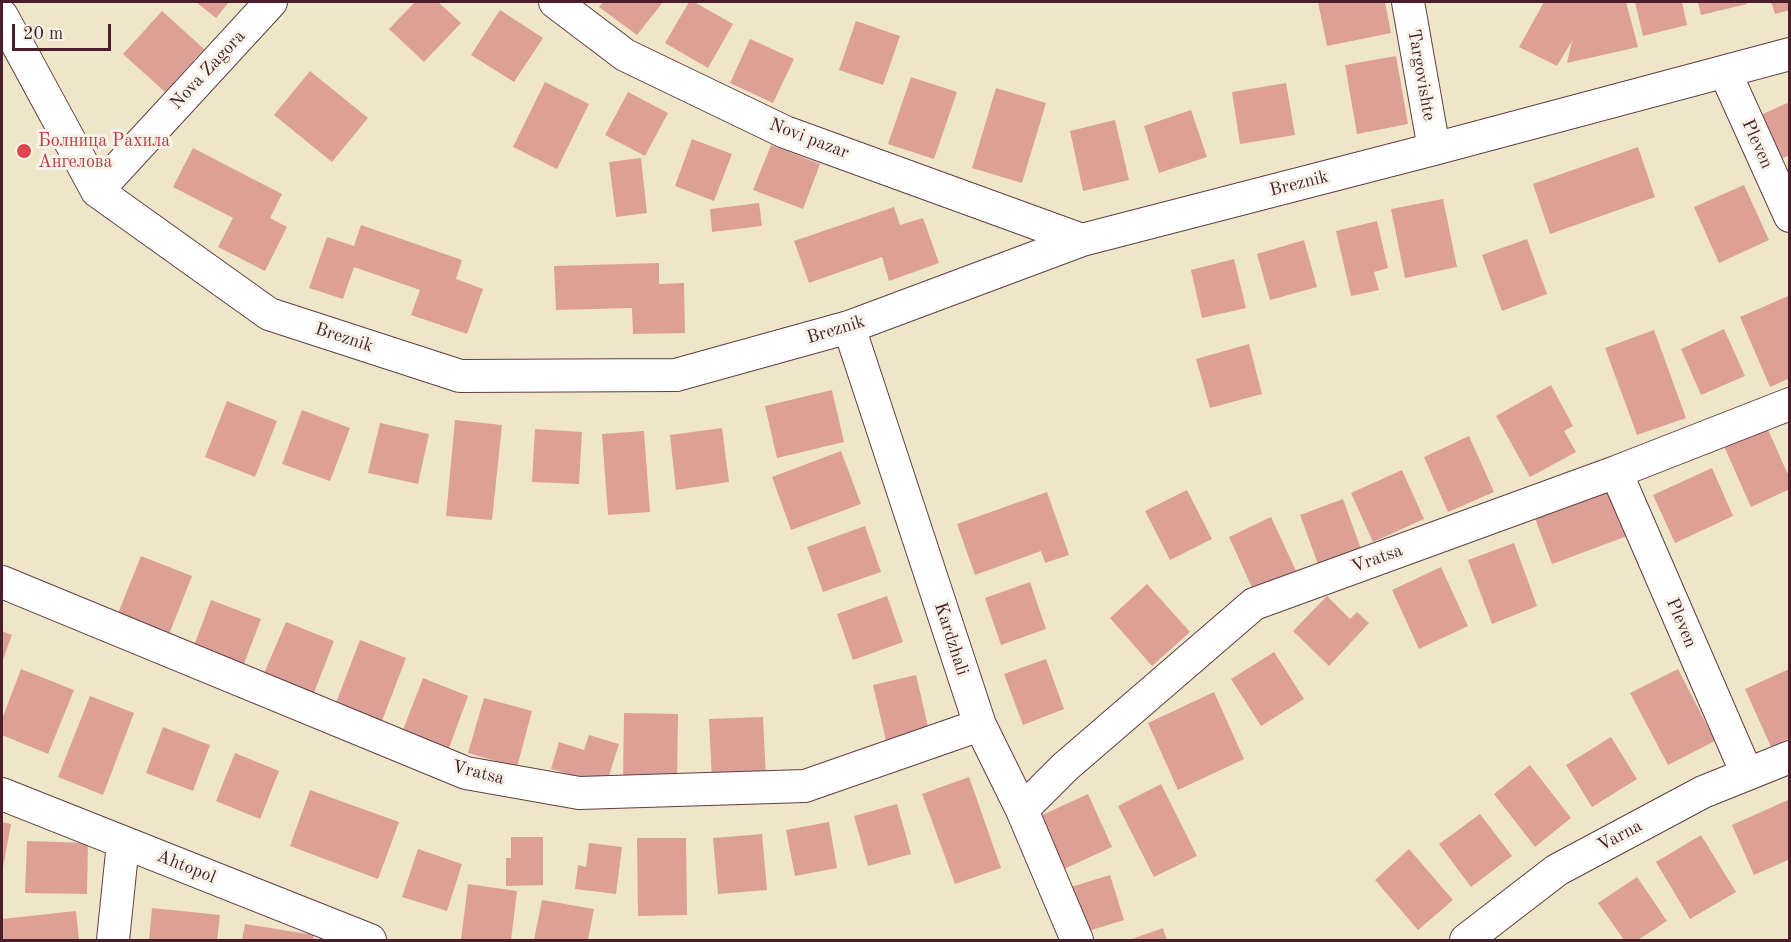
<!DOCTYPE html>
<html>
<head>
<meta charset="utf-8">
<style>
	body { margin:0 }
	#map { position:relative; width:1791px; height:942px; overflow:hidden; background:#efe6ca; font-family:"Old Standard TT",serif }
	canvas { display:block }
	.frame { position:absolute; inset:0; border:3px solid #4a1f2b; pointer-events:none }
	.scale { position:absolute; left:12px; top:24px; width:99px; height:27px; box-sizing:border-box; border:3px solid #4a1f2b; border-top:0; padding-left:8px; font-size:18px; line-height:21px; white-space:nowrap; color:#4a1f2b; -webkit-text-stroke:4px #f7f3e8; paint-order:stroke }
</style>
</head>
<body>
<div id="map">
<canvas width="1791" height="942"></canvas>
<div class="frame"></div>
<div class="scale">20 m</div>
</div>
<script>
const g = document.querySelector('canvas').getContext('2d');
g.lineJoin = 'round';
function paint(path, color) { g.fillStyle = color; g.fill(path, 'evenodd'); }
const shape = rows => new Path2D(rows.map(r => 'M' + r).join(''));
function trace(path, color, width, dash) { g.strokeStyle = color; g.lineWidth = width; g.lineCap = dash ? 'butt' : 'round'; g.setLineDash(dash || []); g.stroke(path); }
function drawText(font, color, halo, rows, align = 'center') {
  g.font = font + ' "Old Standard TT",serif'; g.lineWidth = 6; g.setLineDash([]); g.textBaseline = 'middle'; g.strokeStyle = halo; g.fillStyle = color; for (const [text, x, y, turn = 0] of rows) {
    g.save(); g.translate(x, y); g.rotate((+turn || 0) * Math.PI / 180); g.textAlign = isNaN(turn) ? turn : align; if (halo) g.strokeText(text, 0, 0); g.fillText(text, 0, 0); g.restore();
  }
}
const building = shape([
	[196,2,229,2,216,18],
	[415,2,438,2,461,23,424,62,389,29],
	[603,2,663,2,637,35,599,7],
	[689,2,694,2,733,24,708,68,665,43],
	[1318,2,1385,2,1391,33,1327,46],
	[1544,2,1626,2,1638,47,1567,63,1572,41,1557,66,1519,47],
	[1635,2,1682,2,1687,25,1643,36],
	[1698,2,1746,2,1747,4,1701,15],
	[1771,2,1790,2,1790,10,1775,14],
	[500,10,543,38,514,82,471,55],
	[162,11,204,49,165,92,123,54],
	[856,21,900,36,883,85,839,70],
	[750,39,794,59,773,103,730,83],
	[1396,56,1408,124,1357,134,1345,65],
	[310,71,368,118,332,162,274,115],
	[911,77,957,92,934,159,888,144],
	[545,82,589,104,557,169,513,147],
	[1286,83,1295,135,1240,144,1232,92],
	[996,88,1046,103,1022,183,972,168],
	[628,92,668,113,645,156,605,135],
	[1787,103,1790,108,1790,155,1771,163,1750,120],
	[1191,110,1207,157,1159,173,1144,126],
	[1115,120,1129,180,1083,191,1070,131],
	[692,139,732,154,714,201,675,186],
	[771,145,820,164,803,209,753,190],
	[1638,147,1655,197,1550,234,1533,184],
	[193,148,282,194,270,218,287,227,265,271,218,247,233,218,173,187],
	[641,158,647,213,616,217,609,162],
	[1744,185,1769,240,1719,263,1694,207],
	[1443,199,1457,267,1405,278,1391,209],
	[759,203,762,226,712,232,710,209],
	[894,207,900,225,923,218,939,263,889,281,882,257,809,283,794,241],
	[1377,221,1388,268,1374,272,1379,290,1351,296,1336,231],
	[361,225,462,260,456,279,483,289,467,334,411,315,420,290,354,267,343,299,309,288,327,237,354,246],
	[1527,239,1547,294,1502,311,1482,255],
	[1304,240,1317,287,1270,300,1257,254],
	[1234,259,1246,308,1202,318,1191,270],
	[659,263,659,284,684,283,685,333,633,334,632,308,556,310,554,266],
	[1788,296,1790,299,1790,378,1770,387,1740,317],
	[1724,329,1745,376,1701,395,1681,349],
	[1654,330,1686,418,1637,435,1605,348],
	[1249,344,1262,394,1210,408,1196,359],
	[1551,385,1573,426,1564,431,1576,452,1530,477,1496,416],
	[832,390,844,442,777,458,765,406],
	[227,401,277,421,255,477,205,457],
	[302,410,350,428,330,481,282,464],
	[455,420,502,425,492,520,446,516],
	[380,423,429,434,418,484,368,473],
	[1766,425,1790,479,1790,489,1751,507,1723,444],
	[722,428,729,482,676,490,670,435],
	[535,429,582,432,579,484,532,482],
	[644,431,650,512,608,515,602,434],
	[1469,436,1494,492,1448,512,1424,457],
	[841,451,861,504,791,530,772,477],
	[1712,468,1733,516,1675,543,1653,495],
	[1402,470,1424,519,1373,542,1351,493],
	[1610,480,1630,535,1552,564,1532,510],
	[1187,490,1212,539,1170,560,1145,511],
	[1047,492,1069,555,1045,563,1041,551,975,575,957,524],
	[1343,499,1361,549,1318,564,1300,515],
	[1271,517,1298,575,1255,594,1229,537],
	[865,526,881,572,823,592,807,547],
	[1514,543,1537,606,1492,624,1468,560],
	[141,556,192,576,166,642,115,621],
	[1441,567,1468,626,1419,649,1392,590],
	[1030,582,1046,629,1001,645,985,598],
	[1147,584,1190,632,1152,666,1110,618],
	[887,596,903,642,853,660,837,614],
	[1327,596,1350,619,1357,612,1369,623,1329,666,1293,631],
	[211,600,261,619,242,669,192,651],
	[286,622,334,641,312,698,262,678],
	[2,631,12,635,2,662],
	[360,640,406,658,380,726,334,708],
	[1274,652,1304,699,1261,726,1231,679],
	[1046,659,1064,709,1023,725,1004,674],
	[21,669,74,690,48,754,2,735,2,719],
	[1678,669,1715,741,1668,765,1630,693],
	[1789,669,1790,738,1771,747,1745,689],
	[916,675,930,735,887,745,873,685],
	[423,678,468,696,449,748,403,730],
	[1214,692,1244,759,1178,790,1148,723],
	[90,696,134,713,103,795,58,777],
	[484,698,532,711,517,767,468,753],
	[624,713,678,714,677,782,623,782],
	[763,717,766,779,712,781,709,719],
	[163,727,210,745,193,791,146,773],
	[589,735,619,744,606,785,551,769,559,742,584,750],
	[1611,737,1637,779,1592,807,1566,765],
	[235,753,279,771,260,819,216,801],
	[1530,765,1571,818,1535,847,1494,794],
	[969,777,1001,868,955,884,922,794],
	[1161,784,1197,856,1154,877,1118,806],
	[310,790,399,822,378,879,290,846],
	[1088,794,1112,847,1064,869,1040,816],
	[1788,800,1790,803,1790,859,1754,875,1732,825],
	[897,804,911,854,868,866,854,816],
	[1480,814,1512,856,1471,887,1439,844],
	[2,822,11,824,3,867,2,867],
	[829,822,837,868,795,876,786,830],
	[762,834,767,890,718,894,713,838],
	[1701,835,1736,892,1690,919,1656,862],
	[511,837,543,837,543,885,506,886,506,858,511,858],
	[637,838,686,838,687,915,638,916],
	[27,841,88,843,87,894,25,893],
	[589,843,622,847,616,894,575,889,578,865,586,867],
	[418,849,462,864,447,911,402,897],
	[1409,849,1453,900,1418,930,1375,880],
	[1110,875,1124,920,1085,932,1071,887],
	[1637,877,1667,921,1638,940,1624,940,1598,903],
	[468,884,517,891,511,940,461,940],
	[542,900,594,909,588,940,534,940],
	[152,908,220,915,217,940,149,940],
	[76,911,79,940,2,940,2,919],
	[245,924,314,935,313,940,242,940],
	[1163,928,1167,940,1129,940]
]);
const minor = shape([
	[555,2,625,55,785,132,1082,240],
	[1408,2,1434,149],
	[2,16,97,191,269,314,460,376,676,375,849,327,1082,240,1434,149,1790,54],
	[1725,72,1790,216],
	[97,191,271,2],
	[849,327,980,725,1022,810,1077,940],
	[1616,472,1747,774],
	[2,582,466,773,579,793,805,786,980,725],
	[2,794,370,940],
	[1022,810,1065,767,1254,604,1616,472,1790,404],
	[113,940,123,843],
	[1466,940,1557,870,1703,792,1790,757]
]);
const markers = [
	[24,151,8,"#e0444e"]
];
const streetNames = [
	["Nova Zagora",208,70,-47],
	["Targovishte",1421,75,80],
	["Novi pazar",809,139,21],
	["Pleven",1757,144,66],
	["Breznik",1299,184,-14],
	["Breznik",836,330,-17],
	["Breznik",344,338,18],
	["Vratsa",1377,559,-20],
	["Pleven",1681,623,67],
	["Kardzhali",951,639,72],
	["Vratsa",478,773,14],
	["Varna",1620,836,-28],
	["Ahtopol",186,867,22]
];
const healthNames = [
	["Болница Рахила",38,141],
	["Ангелова",38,162]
];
paint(building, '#dda097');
trace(minor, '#633d43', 34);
trace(minor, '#fff', 32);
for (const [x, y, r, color] of markers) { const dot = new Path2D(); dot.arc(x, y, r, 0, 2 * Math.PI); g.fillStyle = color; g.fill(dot); trace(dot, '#f7f3e8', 2); }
drawText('18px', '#4a1f2b', '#f7f3e8', streetNames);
drawText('18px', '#be3a42', '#f7f3e8', healthNames, 'left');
</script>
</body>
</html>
